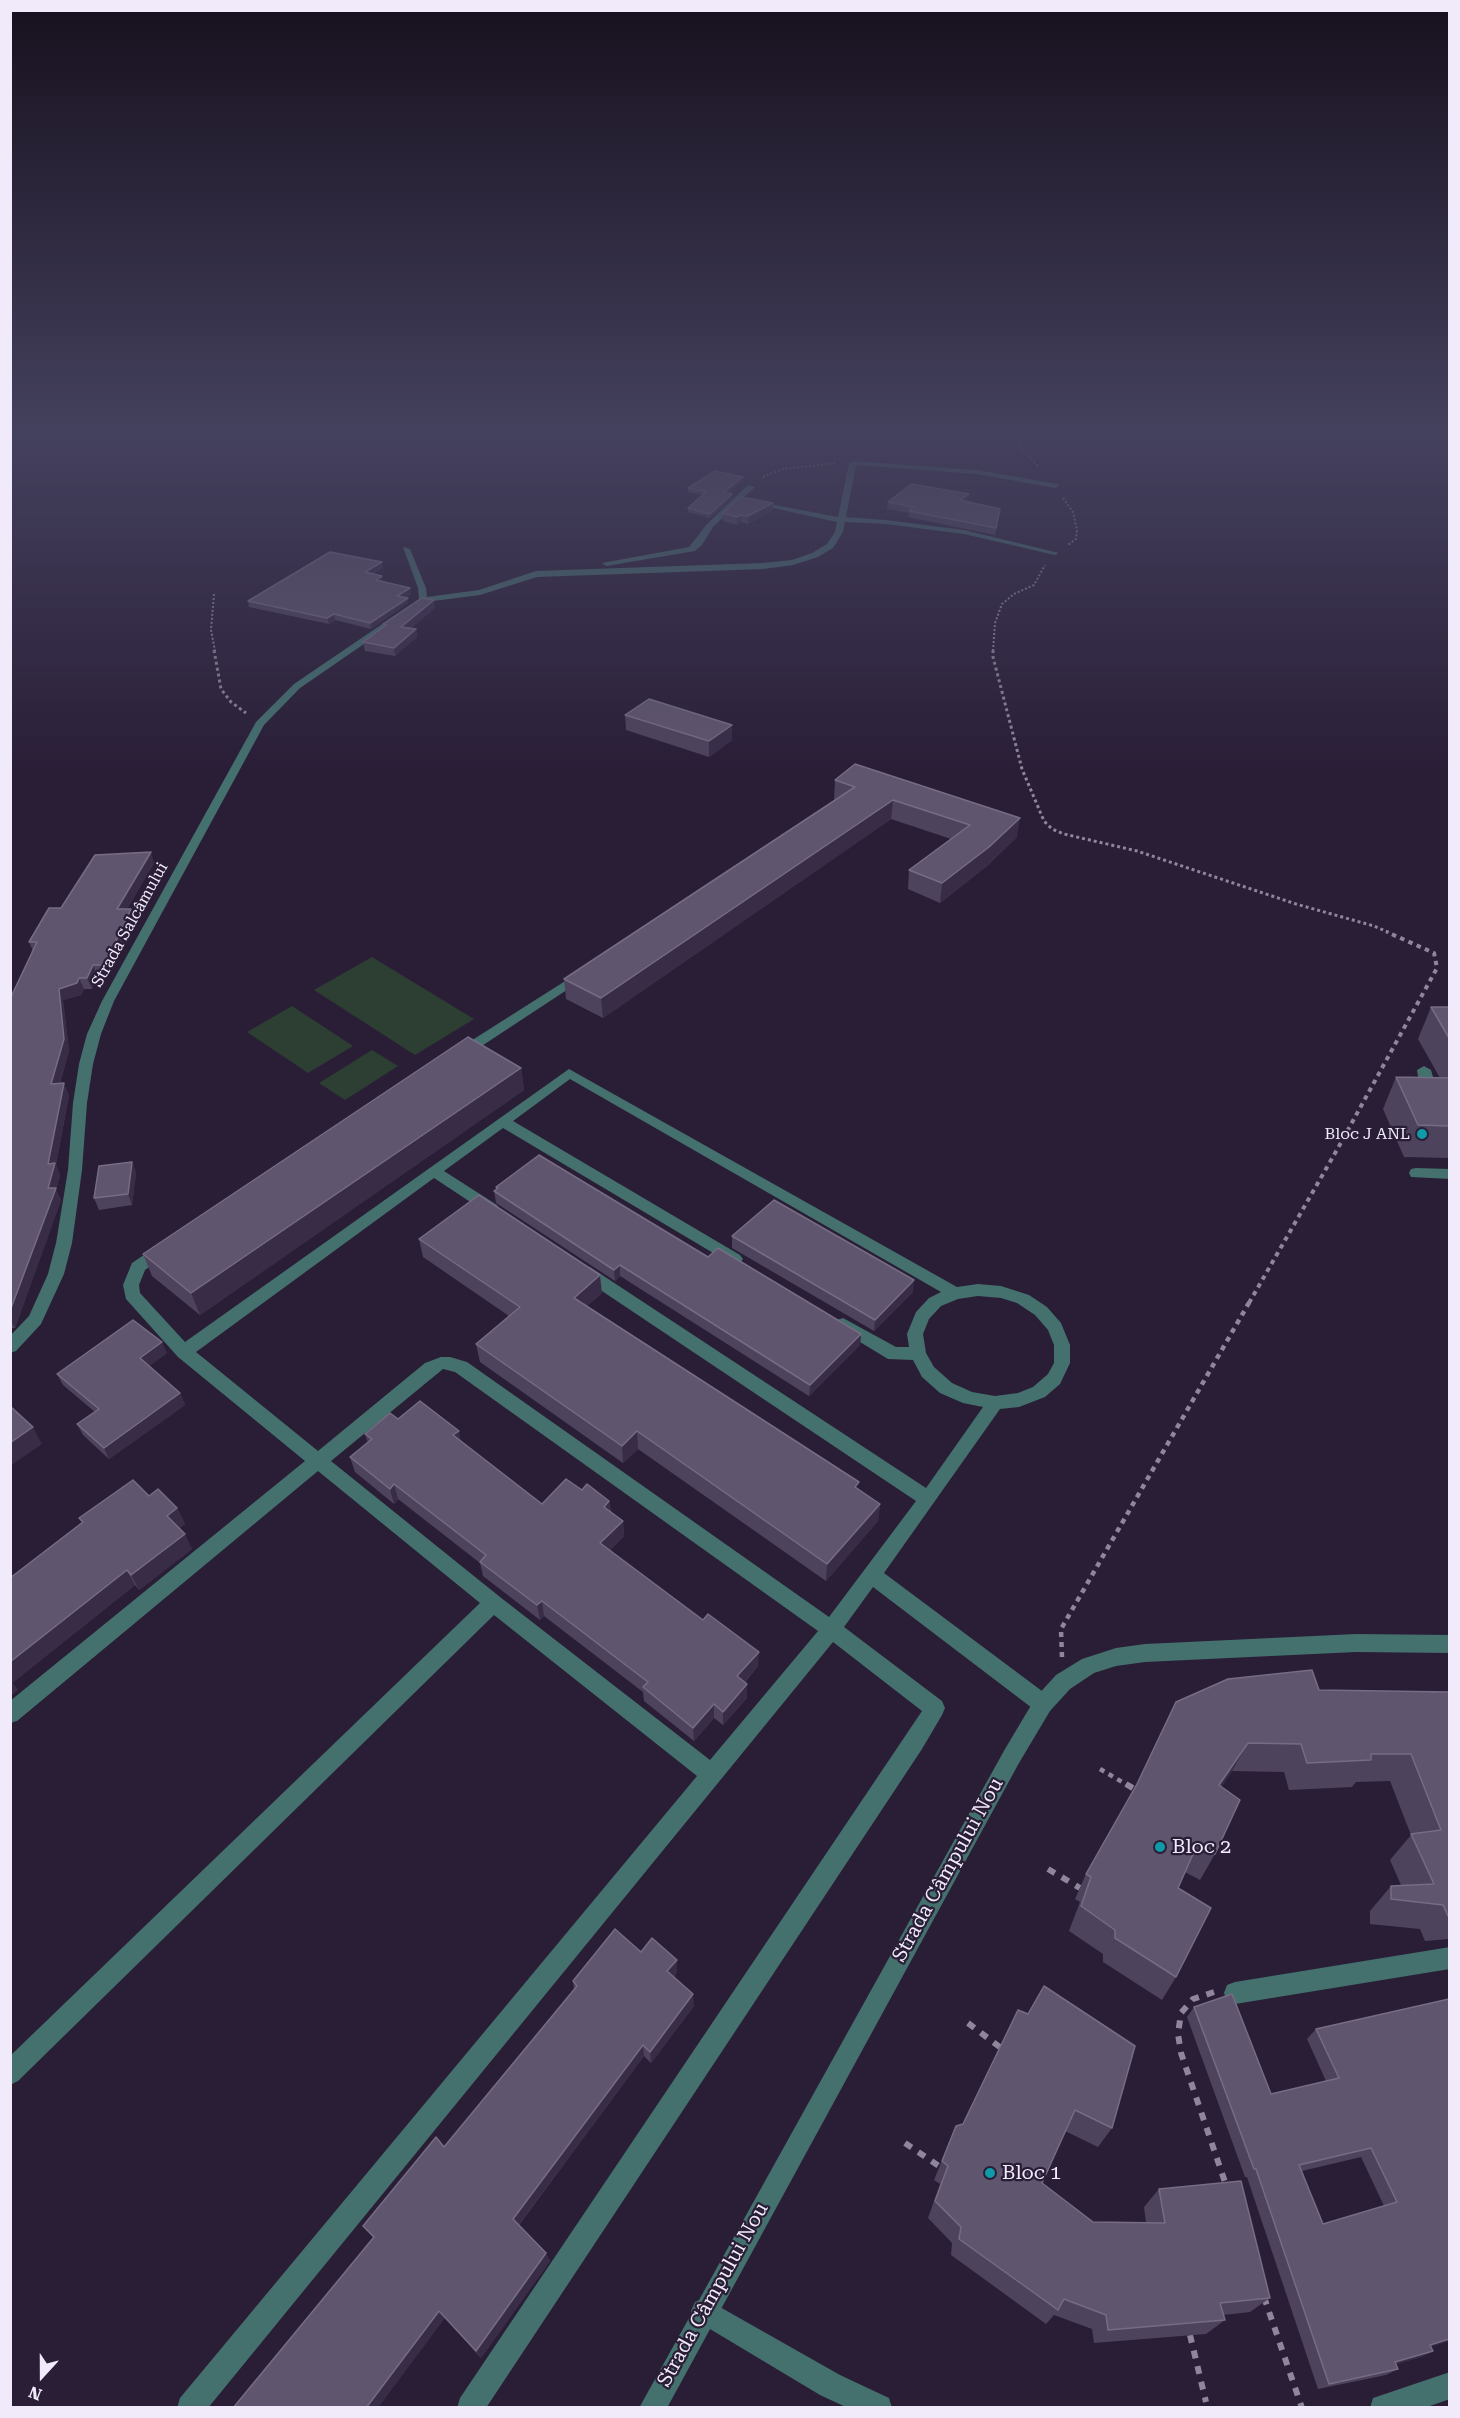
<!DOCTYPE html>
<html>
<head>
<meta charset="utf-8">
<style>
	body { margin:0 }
	#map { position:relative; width:1460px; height:2418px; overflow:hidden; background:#2a1e37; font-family:"Roboto Serif",serif }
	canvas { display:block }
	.frame { position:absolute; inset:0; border:12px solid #f1eafb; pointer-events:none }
	.north { position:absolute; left:12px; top:2346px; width:60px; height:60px; -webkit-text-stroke:4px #2a1e37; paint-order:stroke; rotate:201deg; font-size:16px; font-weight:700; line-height:24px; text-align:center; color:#f1eafb }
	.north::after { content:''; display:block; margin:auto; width:21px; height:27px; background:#f1eafb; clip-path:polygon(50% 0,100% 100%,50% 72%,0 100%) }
</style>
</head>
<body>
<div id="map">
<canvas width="1460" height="2418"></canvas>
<div class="frame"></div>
<div class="north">N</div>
</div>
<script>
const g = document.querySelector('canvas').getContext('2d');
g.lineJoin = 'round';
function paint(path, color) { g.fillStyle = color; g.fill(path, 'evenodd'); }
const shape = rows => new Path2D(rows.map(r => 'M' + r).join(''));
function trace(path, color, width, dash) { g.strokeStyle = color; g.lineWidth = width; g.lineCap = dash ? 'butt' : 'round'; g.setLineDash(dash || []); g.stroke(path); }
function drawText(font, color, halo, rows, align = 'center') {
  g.font = font + ' "Roboto Serif",serif'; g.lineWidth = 4.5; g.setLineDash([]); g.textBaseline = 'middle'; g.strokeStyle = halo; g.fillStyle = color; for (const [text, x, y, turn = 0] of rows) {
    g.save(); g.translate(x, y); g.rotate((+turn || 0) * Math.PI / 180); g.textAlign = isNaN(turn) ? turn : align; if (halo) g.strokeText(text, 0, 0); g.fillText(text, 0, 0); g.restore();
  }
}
const green = shape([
	[372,957,474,1019,415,1055,314,990],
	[292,1006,353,1046,308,1073,247,1032],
	[372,1050,398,1066,345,1100,319,1083]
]);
const pathFar4 = shape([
	[1018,435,1021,448,1038,466],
	[763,477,783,469,837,463],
	[1063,498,1073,512,1077,530,1076,539,1068,545],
	[214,594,211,630,215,651],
	[993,651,995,623,1002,604,1014,594,1034,585,1045,565]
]);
const pathFar3 = shape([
	[214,650,221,689,231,702,246,713],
	[993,650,993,657,1022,769,1044,821,1052,829,1064,834,1137,851,1296,904,1374,926,1390,933]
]);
const pathFar2 = shape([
	[1249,1303,1338,1148,1437,968,1434,953,1387,932]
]);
const pathFar1 = shape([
	[1062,1657,1061,1629,1250,1301],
	[1100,1769,1129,1786]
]);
const path = shape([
	[1126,1784,1136,1790],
	[1048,1869,1080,1888],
	[1214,1992,1193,1999,1181,2013,1178,2034,1181,2053,1226,2185],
	[968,2023,1001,2048],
	[905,2143,939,2166],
	[1264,2297,1302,2408],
	[1190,2335,1206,2402]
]);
const service = shape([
	[581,971,585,972,587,975,585,978,465,1057,455,1057,453,1054,455,1051,581,971],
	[1424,1066,1431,1070,1436,1087,1450,1093,1450,1102,1426,1093,1419,1082,1417,1070,1424,1066],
	[569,1069,957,1287,978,1284,1001,1286,1029,1295,1047,1307,1061,1323,1070,1345,1070,1363,1060,1384,1045,1397,1019,1407,1000,1409,884,1573,1050,1697,1053,1704,1050,1711,1043,1713,1036,1711,873,1587,844,1627,942,1701,945,1708,942,1715,922,1749,486,2408,457,2408,460,2398,922,1711,833,1642,208,2408,177,2408,180,2398,697,1776,494,1615,18,2081,10,2085,10,2056,480,1603,318,1471,17,1721,10,1723,10,1701,305,1461,178,1357,126,1299,123,1285,132,1263,157,1246,167,1246,170,1250,167,1254,145,1270,139,1285,140,1293,185,1342,569,1069],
	[570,1079,941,1292,929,1298,916,1312,907,1334,909,1347,896,1347,843,1318,837,1320,835,1324,837,1328,888,1359,913,1360,922,1377,940,1393,963,1403,983,1407,926,1488,590,1267,578,1267,576,1271,578,1275,916,1501,829,1617,467,1362,450,1357,441,1357,425,1363,318,1451,196,1352,434,1178,487,1213,497,1213,500,1209,497,1205,444,1171,503,1128,730,1263,740,1263,743,1259,740,1255,513,1121,570,1079],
	[978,1296,1001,1298,1017,1303,1035,1315,1048,1330,1054,1345,1054,1363,1048,1374,1033,1387,1018,1393,995,1396,972,1392,952,1383,934,1367,926,1353,923,1334,929,1319,941,1306,958,1299,978,1296],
	[443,1369,455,1372,818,1631,710,1760,500,1597,331,1461,443,1369],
	[1416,1168,1450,1169,1450,1179,1411,1177,1409,1173,1411,1169,1416,1168],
	[1450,1947,1450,1969,1235,2004,1227,2001,1224,1993,1227,1985,1235,1982,1450,1947]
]);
const minor = shape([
	[853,461,977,470,1058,484,1059,486,1055,488,977,474,856,465,846,517,886,520,964,530,1059,553,1055,555,964,534,886,524,845,522,843,532,833,548,818,557,793,565,763,569,537,577,480,595,425,602,300,688,264,725,114,1001,101,1034,93,1064,87,1103,82,1170,72,1243,64,1274,41,1324,16,1351,10,1353,10,1336,29,1316,48,1274,56,1243,68,1170,73,1103,79,1064,87,1034,102,1001,256,722,294,684,419,599,418,588,403,547,410,549,426,588,427,597,479,590,536,571,763,563,792,560,812,553,827,544,835,532,837,522,750,503,754,501,838,517,849,463,853,461],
	[748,485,755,487,713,527,702,545,695,551,606,566,602,563,689,547,707,524,748,485],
	[704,2298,840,2375,889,2398,892,2408,848,2408,820,2395,695,2320,691,2311,695,2302,704,2298],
	[1450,2372,1450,2399,1424,2408,1370,2408,1373,2398,1450,2372]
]);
const tertiary = shape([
	[1356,1634,1450,1635,1450,1653,1356,1652,1145,1662,1116,1666,1094,1673,1070,1689,1050,1711,1019,1763,667,2408,639,2408,1005,1749,1036,1697,1056,1675,1082,1659,1116,1648,1145,1644,1356,1634]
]);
const wall = shape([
	[743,481,728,493,732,499,710,518,688,512,688,508,702,495,688,492,688,488],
	[969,494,968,501,967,502,999,516,995,535,908,517,909,513,887,509,888,502],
	[773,503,772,511,748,524,741,522,737,525,723,521,723,513],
	[383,568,373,574,383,582,411,594,405,597,408,598,408,603,371,629,335,620,329,624,249,607,248,601],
	[435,608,411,628,416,629,417,637,395,656,365,651,363,642,384,626,383,624],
	[625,715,732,725,732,740,709,757,626,730],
	[835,780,1017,837,987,866,940,903,908,889,909,870,951,839,891,819,603,1018,566,999,564,979,836,800,834,799],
	[154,863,127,909,131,909,135,920,109,976,97,976,92,989,84,989,81,995,63,1000,69,1051,60,1083,69,1095,56,1165,60,1175,56,1190,61,1200,15,1328,10,1328,10,999,33,951,29,942,61,908],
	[1431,1007,1449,1007,1449,1158,1404,1157,1383,1109,1396,1077,1440,1078,1418,1039],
	[521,1068,524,1090,200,1315,152,1276,143,1254],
	[132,1162,136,1173,132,1205,99,1210,94,1198],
	[496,1187,708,1257,861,1334,860,1345,809,1396,620,1276,615,1281,496,1203,494,1191,496,1189],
	[732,1236,913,1292,874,1331,732,1248],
	[419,1239,602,1293,587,1306,880,1504,878,1521,826,1581,638,1449,623,1463,480,1362,476,1344,509,1316,423,1257],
	[167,1353,149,1366,180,1393,185,1405,109,1459,83,1435,77,1424,95,1412,63,1385,57,1374],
	[398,1419,461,1442,542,1504,582,1490,609,1501,611,1512,623,1521,624,1536,610,1550,758,1666,745,1682,747,1684,747,1698,723,1725,714,1718,694,1741,644,1701,643,1692,544,1616,540,1620,483,1576,480,1563,398,1499,394,1504,355,1472,350,1457,368,1443,365,1434],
	[149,1496,177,1508,185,1524,179,1528,192,1549,139,1590,135,1585,12,1683,18,1690,10,1696,10,1578,82,1523,79,1518],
	[1319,1690,1449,1692,1449,1939,1425,1941,1420,1929,1370,1924,1370,1911,1391,1886,1401,1885,1390,1860,1411,1835,1390,1781,1356,1782,1352,1787,1289,1790,1284,1772,1232,1771,1221,1787,1215,1854,1200,1880,1185,1872,1178,1888,1176,1977,1162,2000,1103,1962,1103,1954,1069,1931,1080,1902,1075,1899,1086,1874,1137,1784],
	[641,1952,677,1960,677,1972,674,1977,694,2006,651,2063,644,2056,519,2225,550,2261,481,2358,363,2226,444,2147,574,1989,573,1981],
	[1449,1999,1449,2341,1431,2346,1433,2351,1421,2357,1396,2364,1398,2369,1386,2375,1318,2389,1247,2177,1245,2177,1187,2017,1194,2007,1271,2094,1326,2081,1307,2039,1316,2029],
	[1361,2157,1384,2206,1323,2224,1302,2171],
	[1018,2010,1112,2128,1098,2147,1065,2131,1042,2183,1093,2222,1146,2222,1144,2207,1159,2189,1270,2298,1250,2312,1223,2315,1225,2320,1206,2334,1094,2343,1092,2329,1054,2315,1046,2324,951,2255,952,2243,928,2218,940,2184,934,2180,956,2126,963,2124]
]);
const shadedWall = shape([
	[743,477,743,481,724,497,724,492],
	[732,494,732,499,710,518,710,514],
	[969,494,968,501,960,507,960,500],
	[773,503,772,511,748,524,748,516],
	[741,515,741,522,737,525,737,517],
	[382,562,383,568,366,578,365,572],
	[382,576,383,582,376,580],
	[410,588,411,594,398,602,397,596],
	[408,598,408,603,371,629,370,623],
	[434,600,435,608,402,635,401,627],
	[334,614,335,620,329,624,327,618],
	[416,629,417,637,395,656,394,648],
	[732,725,732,740,709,757,709,741],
	[893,800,891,819,603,1018,601,998],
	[1020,818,1017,837,987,866,940,903,942,883],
	[151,852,154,863,121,920,117,909],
	[131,909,135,920,109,976,105,965],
	[93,965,97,976,92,989,87,978],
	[79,978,84,989,81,995,63,1000,69,1051,56,1096,51,1084,59,989],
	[521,1068,524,1090,200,1315,191,1293],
	[64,1083,69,1095,56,1165,60,1175,56,1190,61,1200,15,1328,10,1320,10,1311,48,1164],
	[132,1162,136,1173,132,1205,128,1194],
	[620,1265,620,1276,615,1281,614,1270],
	[600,1275,602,1293,576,1316,574,1298],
	[914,1280,913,1292,874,1331,875,1320],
	[861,1334,860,1345,809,1396,810,1385],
	[162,1342,167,1353,145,1369,140,1358],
	[180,1393,185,1405,109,1459,104,1448],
	[33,1427,42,1444,10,1466,10,1443],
	[459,1431,462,1446,453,1435],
	[637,1431,638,1449,623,1463,622,1446],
	[394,1484,398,1499,394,1504,390,1489],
	[609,1501,611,1516,604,1507],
	[880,1504,878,1521,826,1581,827,1564],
	[177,1508,185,1524,174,1531,167,1516],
	[623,1521,624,1536,602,1558,600,1543],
	[185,1534,192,1549,139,1590,131,1575],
	[127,1570,135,1585,12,1683,18,1690,10,1696,10,1662],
	[542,1601,544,1616,540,1620,537,1605],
	[759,1652,758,1666,737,1690,737,1676],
	[747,1684,747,1698,723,1725,723,1712],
	[714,1704,714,1718,694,1741,693,1728],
	[1248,1743,1232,1771,1204,1812,1219,1785],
	[677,1960,677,1972,668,1983,667,1971],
	[693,1994,694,2006,651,2063,650,2052],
	[643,2045,644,2056,517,2227,513,2219],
	[546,2253,550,2261,481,2358,476,2351],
	[439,2311,445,2318,378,2408,366,2408],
	[1449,2339,1449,2341,1418,2351,1430,2345],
	[1433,2351,1421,2357,1384,2368,1395,2362]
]);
const building = shape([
	[715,471,743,477,724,492,732,494,710,514,688,508,706,492,688,488,715,471],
	[911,484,969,494,960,500,1000,509,996,528,909,511,913,507,888,502,911,484],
	[741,497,773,503,748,516,741,515,737,517,723,513,741,497],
	[330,552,382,562,365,572,382,576,376,580,410,588,397,596,408,598,370,623,334,614,327,618,248,601,330,552],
	[422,598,434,600,401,627,416,629,394,648,363,642,386,625,383,624,422,598],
	[649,699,732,725,709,741,625,715,649,699],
	[855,764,1020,818,989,847,942,883,909,870,970,825,893,800,601,998,564,979,855,787,835,780,855,764],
	[151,852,117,909,131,909,105,965,93,965,87,978,79,978,77,983,59,989,64,1039,51,1084,64,1083,48,1164,55,1163,48,1188,56,1188,10,1311,10,999,37,942,29,942,49,908,61,908,95,855,151,852],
	[1431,1007,1449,1007,1449,1038,1431,1007],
	[468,1037,521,1068,191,1293,143,1254,468,1037],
	[1396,1077,1449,1078,1449,1126,1418,1125,1396,1077],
	[539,1155,708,1257,718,1248,861,1334,810,1385,620,1265,614,1270,494,1191,498,1188,496,1187,539,1155],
	[132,1162,128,1194,94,1198,99,1166,132,1162],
	[479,1195,600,1275,574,1298,859,1482,855,1487,880,1504,827,1564,637,1431,622,1446,476,1344,520,1307,419,1239,479,1195],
	[774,1200,914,1280,875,1320,732,1236,774,1200],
	[133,1320,162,1342,140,1358,180,1393,104,1448,77,1424,99,1409,57,1374,133,1320],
	[420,1401,459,1431,453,1435,542,1504,566,1479,582,1490,587,1484,609,1501,604,1507,623,1521,600,1543,703,1620,708,1614,759,1652,737,1676,747,1684,723,1712,714,1704,693,1728,643,1687,648,1682,542,1601,537,1605,480,1562,486,1555,394,1484,390,1489,350,1457,372,1439,365,1434,390,1413,398,1419,420,1401],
	[10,1406,33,1427,10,1443,10,1406],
	[133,1480,149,1496,158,1489,177,1508,167,1516,185,1534,131,1575,127,1570,10,1662,10,1578,83,1522,79,1518,133,1480],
	[1312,1670,1319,1690,1449,1692,1449,1916,1448,1916,1443,1905,1391,1899,1391,1886,1434,1884,1411,1834,1441,1830,1411,1754,1371,1754,1371,1760,1307,1763,1301,1744,1248,1743,1219,1785,1240,1800,1215,1854,1197,1845,1178,1888,1211,1908,1176,1977,1115,1938,1115,1930,1081,1906,1091,1877,1086,1874,1137,1784,1176,1702,1228,1679,1312,1670],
	[615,1929,641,1952,652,1938,677,1960,667,1971,693,1994,650,2052,643,2045,513,2219,546,2253,476,2351,439,2311,366,2408,233,2408,374,2237,363,2226,436,2137,444,2147,577,1986,573,1981,615,1929],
	[1044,1986,1135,2046,1112,2128,1075,2110,1042,2183,1093,2222,1165,2223,1159,2189,1241,2181,1270,2298,1220,2303,1225,2320,1108,2330,1106,2315,1064,2299,1058,2310,959,2239,961,2227,935,2201,948,2166,942,2161,956,2126,963,2124,1018,2010,1028,2014,1044,1986],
	[1232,1994,1271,2094,1339,2078,1316,2029,1449,1999,1449,2339,1430,2345,1433,2351,1395,2362,1398,2369,1329,2384,1256,2169,1254,2169,1194,2007,1232,1994],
	[1371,2148,1397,2202,1323,2224,1299,2165,1371,2148]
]);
const markers = [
	[1422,1134,6,"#0f9aa8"],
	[1160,1847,6,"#0f9aa8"],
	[990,2173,6,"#0f9aa8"]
];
const streetNames = [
	["Strada Salcâmului",130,925,-61]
];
const poiNames = [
	["Bloc J ANL",1410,1134]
];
const nearPoinames = [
	["Bloc 2",1172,1847],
	["Bloc 1",1002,2173]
];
const nearStreetnames = [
	["Strada Câmpului Nou",948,1870,-61],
	["Strada Câmpului Nou",713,2295,-61]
];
paint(green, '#2c3f32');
trace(pathFar4, '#8f869b', 2, [2, 2]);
trace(pathFar3, '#8f869b', 3, [3, 3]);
trace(pathFar2, '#8f869b', 4, [4.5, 4.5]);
trace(pathFar1, '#8f869b', 4.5, [5, 5]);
trace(path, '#8f869b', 6, [8, 8]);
paint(service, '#44706e');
paint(minor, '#44706e');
paint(tertiary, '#44706e');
paint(wall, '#4e435d');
paint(shadedWall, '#382c47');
paint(building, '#60556e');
trace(building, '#766c84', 1.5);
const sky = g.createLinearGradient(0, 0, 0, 774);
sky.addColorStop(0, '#17101e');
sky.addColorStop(0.56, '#44415e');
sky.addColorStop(1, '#44415e00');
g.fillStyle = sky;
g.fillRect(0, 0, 1460, 774);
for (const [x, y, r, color] of markers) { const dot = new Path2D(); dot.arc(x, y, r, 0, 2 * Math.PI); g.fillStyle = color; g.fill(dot); trace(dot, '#2a1e37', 2); }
drawText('16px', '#f1eafb', '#2a1e37', streetNames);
drawText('16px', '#f1eafb', '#2a1e37', poiNames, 'right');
drawText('20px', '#f1eafb', '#2a1e37', nearPoinames, 'left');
drawText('20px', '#f1eafb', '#2a1e37', nearStreetnames);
</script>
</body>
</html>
